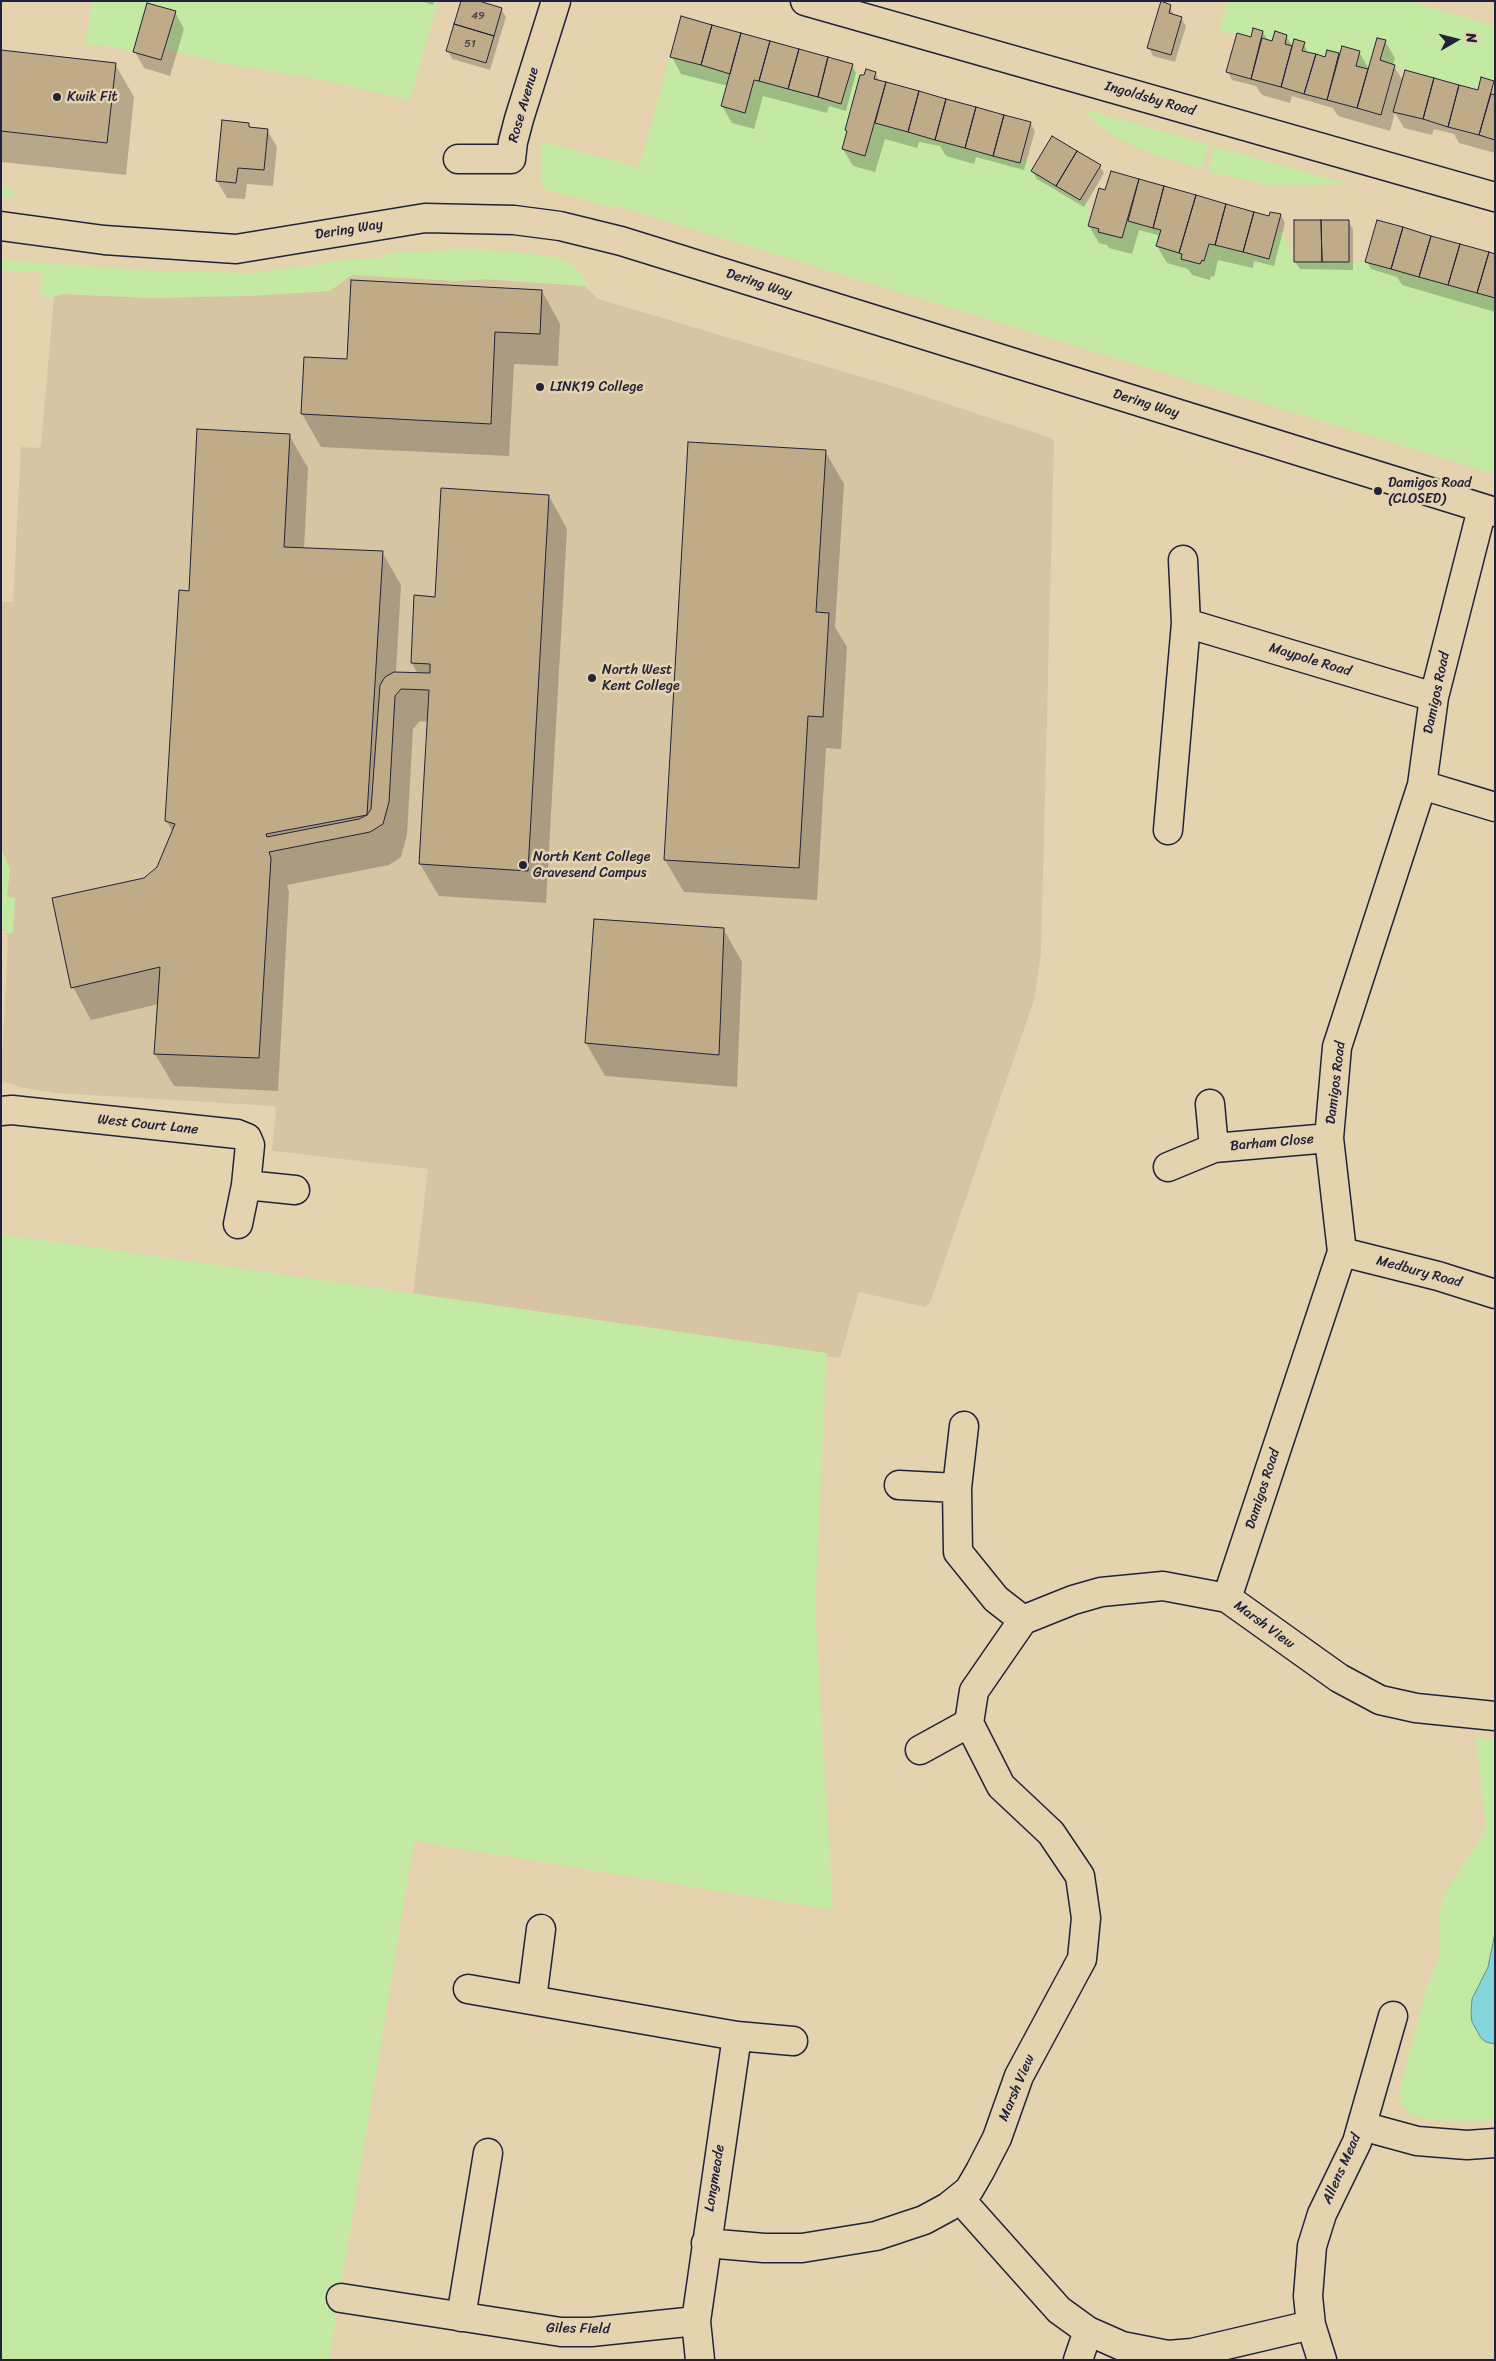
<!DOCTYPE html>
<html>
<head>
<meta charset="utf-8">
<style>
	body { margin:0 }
	#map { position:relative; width:1496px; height:2361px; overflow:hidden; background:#e5d3b0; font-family:Sriracha,sans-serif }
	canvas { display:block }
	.frame { position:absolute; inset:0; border:2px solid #22223b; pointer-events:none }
	.north { position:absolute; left:1431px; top:15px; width:50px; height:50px; -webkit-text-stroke:4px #e5d3b0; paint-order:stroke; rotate:82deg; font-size:14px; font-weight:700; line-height:20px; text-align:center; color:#22223b }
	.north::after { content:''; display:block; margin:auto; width:18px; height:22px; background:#22223b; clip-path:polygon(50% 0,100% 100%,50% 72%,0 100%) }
</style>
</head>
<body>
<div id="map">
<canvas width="1496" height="2361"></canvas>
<div class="frame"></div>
<div class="north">N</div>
</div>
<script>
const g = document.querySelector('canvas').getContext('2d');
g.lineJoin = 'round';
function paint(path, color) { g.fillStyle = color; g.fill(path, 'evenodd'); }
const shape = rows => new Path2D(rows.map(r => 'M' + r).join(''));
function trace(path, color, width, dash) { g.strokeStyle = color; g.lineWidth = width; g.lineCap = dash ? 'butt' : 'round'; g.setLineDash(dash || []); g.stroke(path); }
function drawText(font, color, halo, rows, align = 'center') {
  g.font = font + ' Sriracha,sans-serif'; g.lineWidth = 5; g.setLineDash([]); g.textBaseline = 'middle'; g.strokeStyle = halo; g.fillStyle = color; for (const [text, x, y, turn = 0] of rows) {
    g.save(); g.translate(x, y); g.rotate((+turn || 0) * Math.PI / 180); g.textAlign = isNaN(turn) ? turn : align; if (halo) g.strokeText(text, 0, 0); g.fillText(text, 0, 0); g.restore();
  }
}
const built = shape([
	[352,275,459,281,482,279,585,286,598,299,902,389,1051,438,1054,441,1041,953,1034,1000,930,1303,925,1307,859,1292,840,1358,410,1319,428,1169,274,1151,272,1150,276,1109,274,1106,56,1093,24,1088,1,1081,8,939,6,931,1,930,1,602,13,602,21,447,38,448,41,446,54,296,62,294,152,298,297,293,330,291]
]);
const green = shape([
	[92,1,438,1,410,100,318,79,226,64,165,49,175,11,133,52,103,45,85,46],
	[1227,1,1409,1,1495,26,1495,95,1491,94,1494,81,1481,78,1478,90,1399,68,1395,65,1380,60,1386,41,1377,38,1368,69,1356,66,1360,51,1342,46,1339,53,1327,50,1325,57,1302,51,1305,42,1294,39,1292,46,1285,44,1287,35,1275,31,1272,41,1262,38,1263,31,1253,29,1251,37,1219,31],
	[670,57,730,74,721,106,745,113,754,80,841,104,853,64,856,73,860,75,845,130,847,131,842,149,865,156,875,123,1020,163,1028,158,1031,171,1089,205,1088,226,1099,229,1098,232,1122,238,1128,221,1161,230,1156,246,1182,254,1181,259,1200,264,1202,260,1204,260,1209,244,1269,259,1277,231,1283,232,1294,262,1365,262,1495,298,1495,474,617,206,611,207,546,190,541,182,542,142,639,167],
	[1085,110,1208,144,1202,169,1144,151,1113,135,1093,120],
	[1213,146,1345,183,1301,186,1268,185,1213,173,1209,170],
	[1,187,14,190,12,197,1,196],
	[473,249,516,252,559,258,567,261,583,277,591,291,585,286,487,279,459,281,352,275,328,291,252,296,152,298,62,294,53,297,40,296,41,272,1,270,1,260,159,271,252,273,353,259,384,258,386,253],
	[1,848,10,869,7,897,15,898,13,933,8,934,5,929,1,930],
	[1,1234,827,1353,815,1608,833,1910,414,1841,329,2360,1,2360],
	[1476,1738,1495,1739,1495,1933,1488,1967,1472,1999,1471,2013,1472,2022,1481,2038,1486,2042,1495,2044,1495,2120,1472,2122,1431,2120,1410,2114,1400,2102,1399,2092,1426,1990,1439,1957,1440,1911,1444,1895,1486,1829]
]);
const water = shape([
	[1495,1933,1495,2044,1486,2042,1481,2038,1472,2022,1471,2013,1472,1999,1488,1967,1495,1933]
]);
const shadow = shape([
	[421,1,434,1,433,5],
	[1170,6,1174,16,1181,18,1186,26,1175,62,1153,56,1149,48],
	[501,9,506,17,490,70,452,59,448,51],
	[175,12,184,29,170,76,144,68,135,52],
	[1263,32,1268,41,1273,42,1286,36,1293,47,1304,43,1308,54,1326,59,1339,54,1340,57,1359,52,1369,69,1385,41,1395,58,1393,65,1403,81,1479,92,1493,82,1495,153,1459,143,1454,134,1434,129,1432,135,1404,128,1395,113,1390,131,1338,116,1333,108,1292,96,1290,103,1262,95,1256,86,1232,80,1228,72,1252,38],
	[1,52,115,64,134,97,126,175,1,162],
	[672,57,852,65,856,73,846,111,829,106,827,113,763,96,754,129,732,123,722,106,728,86,681,74],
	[875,73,880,82,1030,123,1035,131,1024,170,976,157,974,164,946,156,940,146,919,142,917,148,885,139,875,172,853,166,843,149,848,133,846,130],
	[248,124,251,129,267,130,277,147,273,186,247,184,245,199,227,198,217,181],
	[1100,166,1104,173,1084,207,1037,179,1032,171],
	[1111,172,1270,217,1281,215,1285,223,1274,266,1254,261,1253,268,1218,260,1214,277,1211,276,1210,280,1192,275,1188,269,1167,263,1157,246,1158,235,1139,230,1132,254,1109,248,1107,245,1099,243,1089,226,1106,192],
	[1348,221,1353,229,1353,270,1300,269,1295,262],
	[1495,255,1495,312,1402,285,1397,277,1371,269,1367,261],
	[542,291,560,324,558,366,514,364,509,456,321,447,302,414,348,360],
	[289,435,308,468,304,549,382,552,401,585,396,673,418,674,412,663,436,598,549,496,567,529,546,903,439,896,420,864,428,722,420,721,413,729,407,835,401,857,389,865,287,885,289,892,278,1091,174,1086,155,1054,159,1004,91,1020,73,987,144,879,158,868,173,833,166,820,190,592],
	[825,451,844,484,835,627,847,647,841,749,826,748,817,900,684,892,665,860],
	[724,930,742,962,737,1087,605,1076,586,1043]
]);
const building = shape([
	[461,1,479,1,502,8,494,36,454,24,461,1],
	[1161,1,1171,5,1169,13,1182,17,1171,55,1147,48,1161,1],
	[147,3,176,11,161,60,133,52,147,3],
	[681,16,712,25,701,65,670,57,681,16],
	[454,24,494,36,486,63,446,51,454,24],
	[712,25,741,33,730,74,701,65,712,25],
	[1253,28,1263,31,1251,79,1226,72,1237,33,1251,37,1253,28],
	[1275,31,1287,35,1285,44,1292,46,1281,87,1251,79,1262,38,1272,41,1275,31],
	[741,33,770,41,759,81,754,80,745,113,721,106,741,33],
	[1377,38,1386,40,1380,60,1395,65,1381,115,1357,108,1377,38],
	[1294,39,1305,42,1302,51,1316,54,1304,94,1281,87,1294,39],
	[770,41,799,49,788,89,759,81,770,41],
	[1342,46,1360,51,1356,66,1368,69,1357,108,1327,100,1342,46],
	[799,49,828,57,818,97,788,89,799,49],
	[1,50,116,63,107,143,1,131,1,50],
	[1327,50,1339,53,1327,100,1304,94,1316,54,1325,57,1327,50],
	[828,57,853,64,841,104,818,97,828,57],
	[866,69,876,72,874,79,886,82,865,156,842,149,847,131,845,130,860,75,864,75,866,69],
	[1405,70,1434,78,1423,119,1393,112,1405,70],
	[1481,77,1494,81,1479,135,1448,127,1459,85,1478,90,1481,77],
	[1434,78,1459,85,1448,127,1423,119,1434,78],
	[886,82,919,91,908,132,875,123,886,82],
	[919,91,946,99,935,140,908,132,919,91],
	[1491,94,1495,95,1495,140,1479,135,1491,94],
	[946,99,976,107,965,148,935,140,946,99],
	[976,107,1004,115,993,156,965,148,976,107],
	[1004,115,1031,122,1020,163,993,156,1004,115],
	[222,120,249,123,249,127,268,129,264,170,238,168,236,183,216,181,222,120],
	[1052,136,1077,151,1056,186,1031,171,1052,136],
	[1077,151,1101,165,1080,200,1056,186,1077,151],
	[1111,171,1139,179,1122,238,1098,232,1099,229,1088,226,1099,188,1105,190,1111,171],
	[1139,179,1164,186,1153,228,1128,221,1139,179],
	[1164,186,1196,195,1179,253,1156,246,1161,230,1153,228,1164,186],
	[1196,195,1226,204,1215,245,1209,244,1204,261,1202,260,1200,264,1181,259,1182,254,1179,253,1196,195],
	[1226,204,1254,212,1243,252,1215,245,1226,204],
	[1254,212,1269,216,1270,212,1281,214,1269,259,1243,252,1254,212],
	[1294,220,1321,220,1322,262,1294,262,1294,220],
	[1321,220,1349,220,1349,262,1322,262,1321,220],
	[1377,220,1403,227,1391,269,1365,262,1377,220],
	[1403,227,1431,236,1419,277,1391,269,1403,227],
	[1431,236,1460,244,1448,285,1419,277,1431,236],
	[1460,244,1489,252,1477,293,1448,285,1460,244],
	[1489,252,1495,254,1495,298,1477,293,1489,252],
	[351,280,542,290,540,334,495,332,491,424,301,414,304,357,347,359,351,280],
	[197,429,290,434,284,547,383,551,367,815,371,809,380,685,385,677,394,672,430,673,430,664,411,663,414,595,435,597,441,488,549,495,528,871,419,864,429,690,401,689,395,696,389,802,383,824,370,832,269,852,271,858,259,1058,154,1054,160,967,71,988,52,898,144,878,157,867,175,824,165,821,179,590,189,591,197,429],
	[367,815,359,819,267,837,266,834,367,815],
	[688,442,826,450,816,612,829,613,823,717,808,716,799,868,664,860,688,442],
	[594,919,724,928,719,1055,585,1043,594,919]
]);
const minor = shape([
	[805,1,1495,197],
	[458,159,511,159,513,142,519,119,556,1],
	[1,226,104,240,236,249,425,218,514,220,560,226,621,241,1495,512],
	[1186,623,1434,697],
	[1422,785,1495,807],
	[1168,830,1186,623,1183,560],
	[1210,1104,1214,1148],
	[1,1111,12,1110,237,1134,247,1138,250,1145,246,1185,295,1190],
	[1168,1167,1214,1148,1329,1138],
	[238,1224,246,1185],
	[1342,1252,1438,1276,1495,1294],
	[964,1426,957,1488,958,1552,996,1599,1023,1620],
	[899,1485,957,1488],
	[1227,1598,1342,1252,1329,1138,1337,1047,1422,785,1434,697,1482,509],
	[920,1750,969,1723],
	[468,1989,737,2036,793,2041],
	[532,1999,541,1929],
	[1362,2126,1417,2141,1467,2145,1495,2143],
	[960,2199,1059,2310,1088,2331,1122,2346,1168,2355,1192,2353,1311,2325],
	[706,2243,764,2248,802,2248,876,2236,924,2220,948,2207,969,2190,980,2171,997,2138,1019,2076,1082,1959,1086,1918,1080,1876,1051,1833,1001,1786,969,1723,974,1691,1023,1620,1073,1600,1101,1592,1163,1586,1227,1598,1339,1678,1380,1700,1416,1708,1495,1716],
	[341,2298,561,2332,591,2332,696,2321],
	[461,2317,488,2153],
	[700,2360,696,2321,737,2036],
	[1078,2360,1088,2331],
	[1322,2360,1311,2325,1308,2296,1312,2246,1322,2214,1357,2142,1393,2016]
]);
const markers = [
	[57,97,5,"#22223b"],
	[540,387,5,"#22223b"],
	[1378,491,5,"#22223b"],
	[592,678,5,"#22223b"],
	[523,865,5,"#22223b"]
];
const numberNames = [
	["49",478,16],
	["51",470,44]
];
const poiNames = [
	["Kwik Fit",67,97],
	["LINK19 College",550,387],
	["Damigos Road",1388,483],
	["(CLOSED)",1388,499],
	["North West",602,670],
	["Kent College",602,686],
	["North Kent College",533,857],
	["Gravesend Campus",533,873]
];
const streetNames = [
	["Ingoldsby Road",1150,99,16],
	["Rose Avenue",524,105,-74],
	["Dering Way",349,230,-9],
	["Dering Way",759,284,18],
	["Dering Way",1146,404,17],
	["Maypole Road",1310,660,17],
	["Damigos Road",1437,693,-78],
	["Damigos Road",1336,1083,-83],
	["West Court Lane",148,1125,6],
	["Barham Close",1272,1143,-5],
	["Medbury Road",1419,1272,15],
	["Damigos Road",1263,1489,-72],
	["Marsh View",1264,1625,36],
	["Marsh View",1017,2088,-67],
	["Allens Mead",1342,2169,-66],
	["Longmeade",715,2178,-81],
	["Giles Field",578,2329,1]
];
paint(built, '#d6c4a2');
paint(green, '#c4e9a3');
paint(water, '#85d6dc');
trace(water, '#5d8e9c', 1);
paint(shadow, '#0003');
paint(building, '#c0ab89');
trace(building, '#22223b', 1);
trace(minor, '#22223b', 31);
trace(minor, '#e5d3b0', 28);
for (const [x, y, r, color] of markers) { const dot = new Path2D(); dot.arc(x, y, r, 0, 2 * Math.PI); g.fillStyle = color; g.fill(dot); trace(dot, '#e5d3b0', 2); }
drawText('11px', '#4a444e', null, numberNames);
drawText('14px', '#22223b', '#e5d3b0', poiNames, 'left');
drawText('14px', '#22223b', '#e5d3b0', streetNames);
</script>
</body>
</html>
